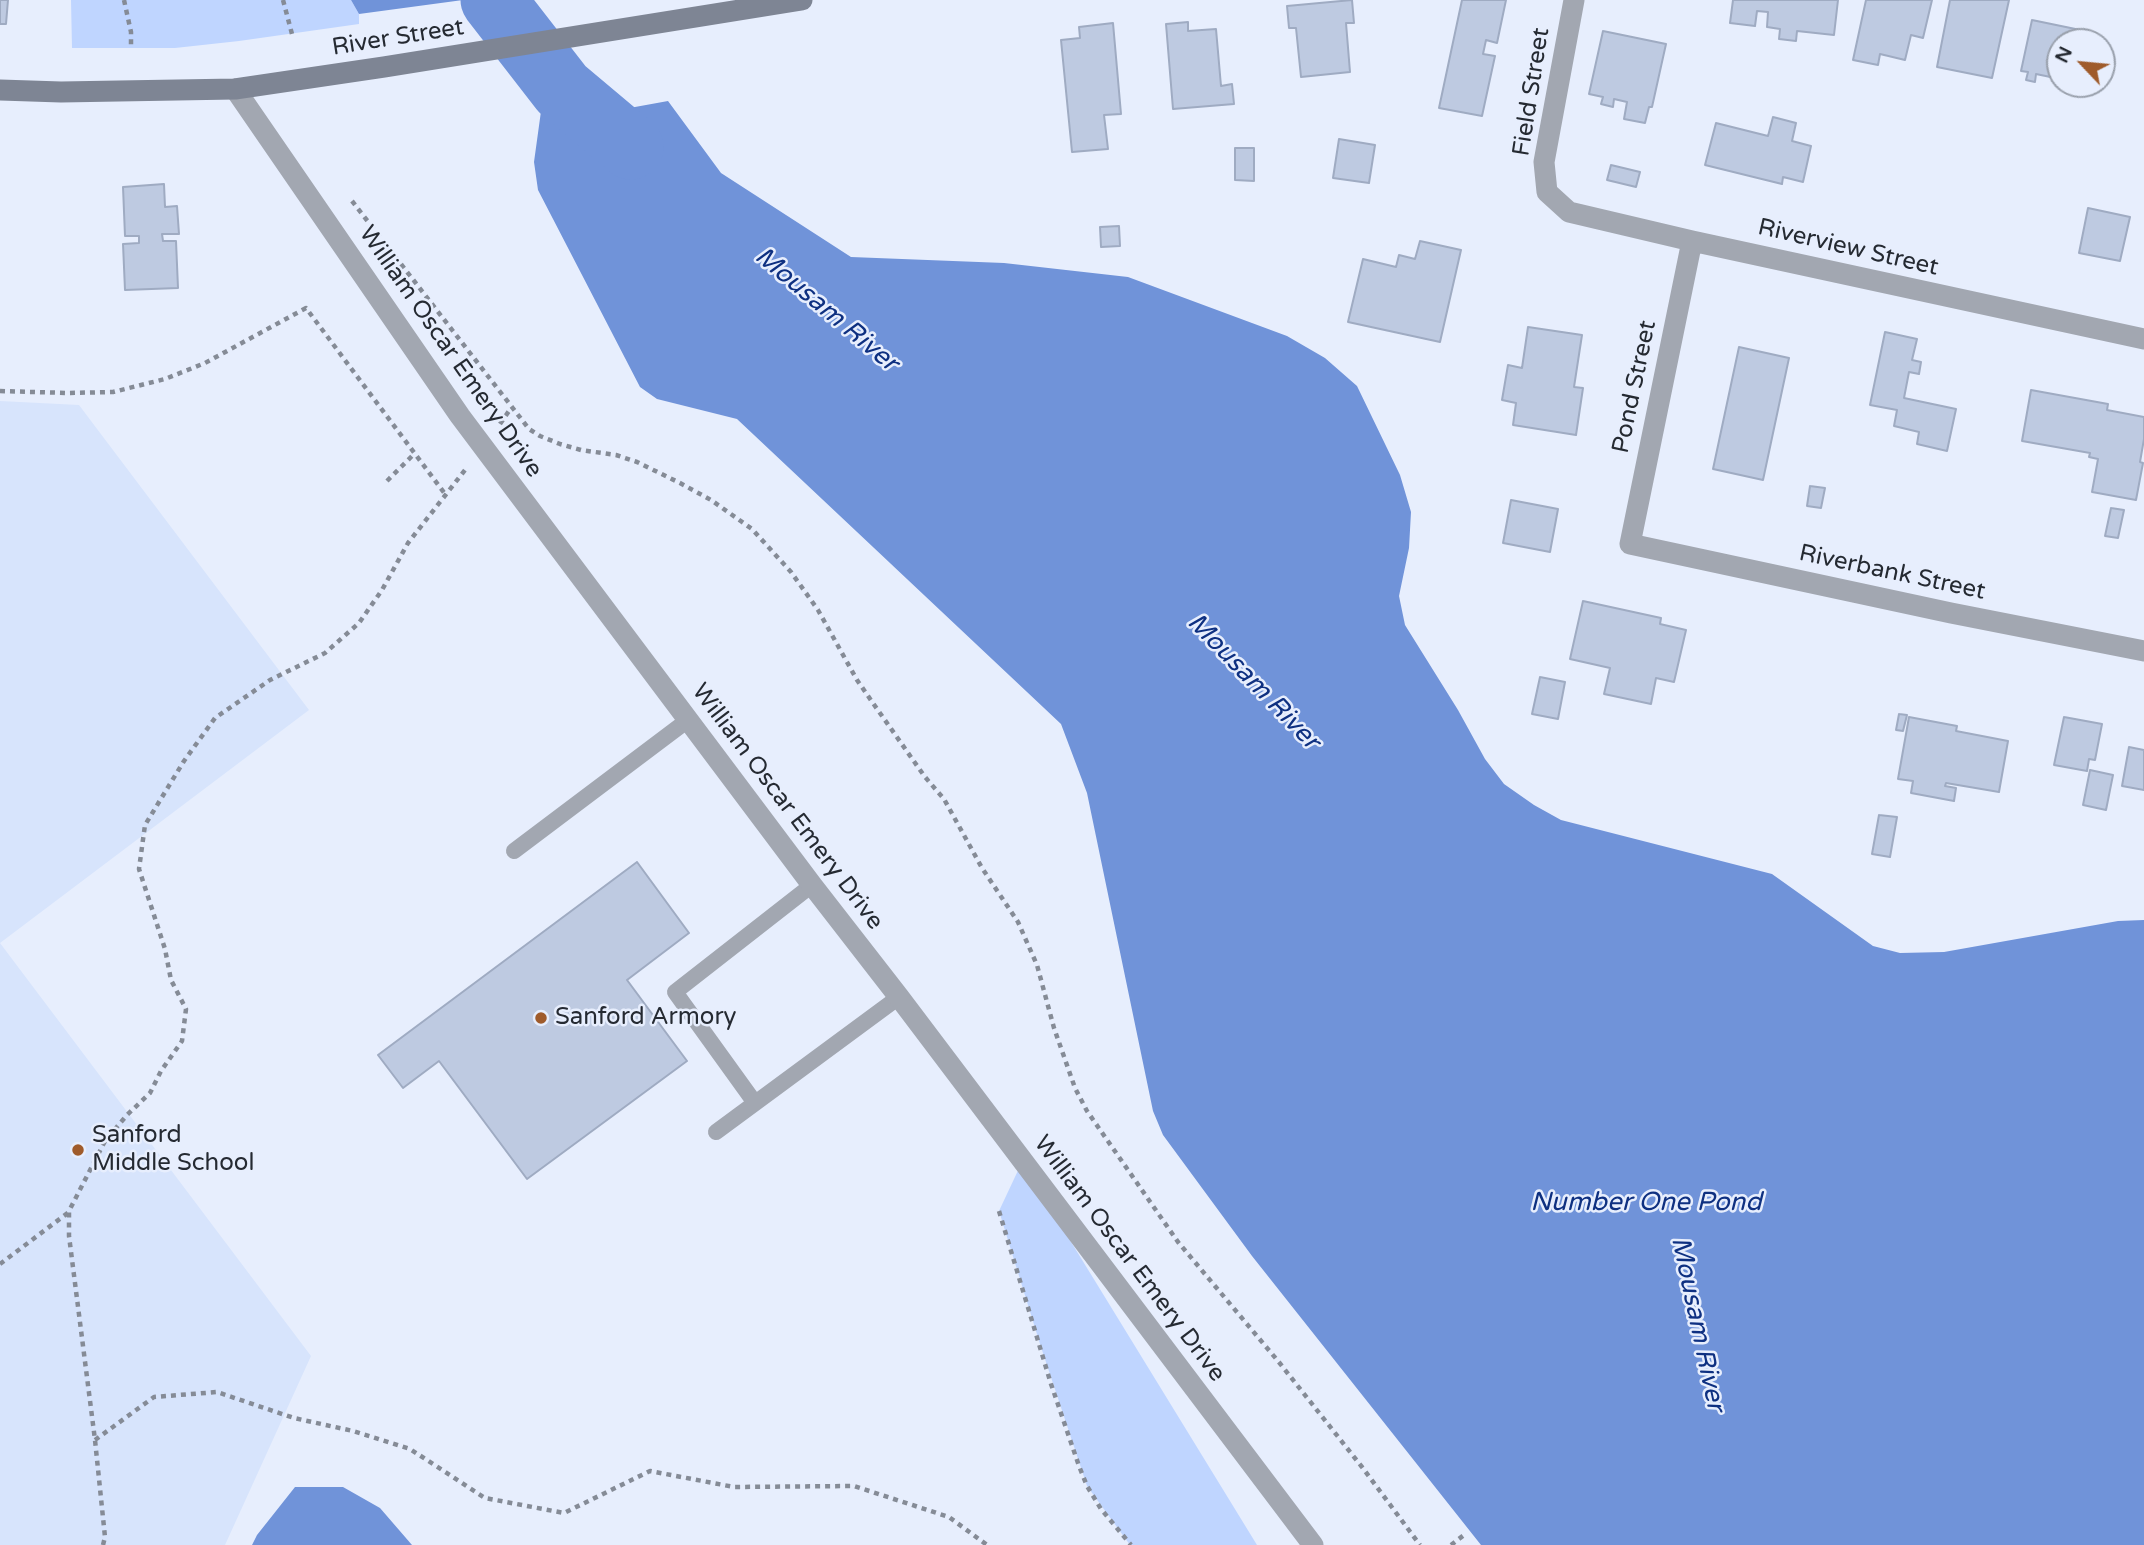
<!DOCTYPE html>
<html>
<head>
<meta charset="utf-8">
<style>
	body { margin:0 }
	#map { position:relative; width:2144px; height:1545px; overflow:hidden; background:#e7eefd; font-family:"Varela Round",sans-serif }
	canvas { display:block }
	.north { position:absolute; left:2046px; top:28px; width:70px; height:70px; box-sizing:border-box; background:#e7eefd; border:2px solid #99a0ac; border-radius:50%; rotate:296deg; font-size:19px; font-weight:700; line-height:28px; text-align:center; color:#252a32 }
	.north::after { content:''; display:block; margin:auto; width:24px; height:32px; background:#9f5b2b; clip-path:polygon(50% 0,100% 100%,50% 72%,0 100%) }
</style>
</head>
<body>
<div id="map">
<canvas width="2144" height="1545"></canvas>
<div class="north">N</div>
</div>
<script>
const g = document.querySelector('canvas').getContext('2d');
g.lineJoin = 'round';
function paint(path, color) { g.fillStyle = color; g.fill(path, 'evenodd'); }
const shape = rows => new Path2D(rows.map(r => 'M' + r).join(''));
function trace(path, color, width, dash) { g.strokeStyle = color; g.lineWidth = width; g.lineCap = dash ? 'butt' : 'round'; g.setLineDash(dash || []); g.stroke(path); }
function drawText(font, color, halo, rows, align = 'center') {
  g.font = font + ' "Varela Round",sans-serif'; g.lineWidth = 5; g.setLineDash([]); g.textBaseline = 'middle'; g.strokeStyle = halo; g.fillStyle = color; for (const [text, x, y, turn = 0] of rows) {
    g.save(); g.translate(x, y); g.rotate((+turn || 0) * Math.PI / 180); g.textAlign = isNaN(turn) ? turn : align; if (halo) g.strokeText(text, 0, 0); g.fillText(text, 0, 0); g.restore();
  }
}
const built = shape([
	[0,401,79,405,309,710,0,943],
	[0,943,311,1356,225,1545,0,1545]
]);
const green = shape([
	[71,0,351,0,359,14,359,24,239,41,175,48,72,48],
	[1022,1162,1257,1545,1130,1545,1087,1486,1040,1344,999,1211]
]);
const water = shape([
	[351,0,463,0,359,14],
	[602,82,624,109,668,101,721,173,851,257,1004,263,1128,277,1287,336,1325,358,1357,386,1400,475,1411,512,1409,548,1399,596,1405,625,1458,710,1485,759,1504,784,1534,805,1561,820,1772,874,1873,946,1900,953,1944,952,2118,921,2144,920,2144,1545,1481,1545,1252,1256,1163,1135,1153,1111,1087,793,1061,724,737,419,657,399,640,387,538,190,534,162,542,104,562,89],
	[295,1487,343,1487,380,1508,412,1545,252,1545,257,1535]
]);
const river = shape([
	[493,0,562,89,631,147]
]);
const building = shape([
	[0,0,8,0,6,24,0,24,0,0],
	[1352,0,1354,23,1346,23,1350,72,1301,77,1296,28,1289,28,1287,6,1352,0],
	[1462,0,1506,0,1497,43,1486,40,1483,54,1495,56,1482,116,1439,108,1462,0],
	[1733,0,1838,0,1834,35,1797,31,1796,41,1779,39,1780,29,1767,27,1768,12,1757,11,1755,26,1730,23,1733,0],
	[1866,0,1932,0,1923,38,1911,35,1905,60,1880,54,1878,65,1853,60,1866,0],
	[1950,0,2009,0,1992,78,1937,67,1950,0],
	[2032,20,2090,32,2088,42,2060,42,2060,79,2036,74,2035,82,2026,80,2028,72,2021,71,2032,20],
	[1188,22,1188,31,1216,29,1221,86,1232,84,1234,104,1173,109,1166,24,1188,22],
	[1113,23,1121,114,1104,115,1108,149,1072,152,1061,40,1080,38,1079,27,1113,23],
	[1603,31,1666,44,1652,107,1649,107,1645,123,1624,119,1627,102,1614,99,1613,107,1601,104,1603,97,1589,94,1603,31],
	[1773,117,1796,123,1792,141,1811,146,1803,182,1783,177,1782,184,1705,165,1716,123,1768,136,1773,117],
	[1339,139,1375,145,1369,183,1333,178,1339,139],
	[1235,148,1254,148,1254,181,1235,180,1235,148],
	[1611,165,1640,172,1636,187,1607,180,1611,165],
	[164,184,165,207,177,206,179,234,162,234,163,241,176,241,178,288,125,290,123,244,139,243,139,236,125,236,123,187,164,184],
	[2088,208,2130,217,2120,261,2079,253,2088,208],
	[1119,226,1120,246,1101,247,1100,227,1119,226],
	[1420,241,1461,250,1440,342,1348,322,1363,259,1396,267,1399,255,1415,259,1420,241],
	[1528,327,1582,335,1574,387,1583,388,1576,435,1513,425,1516,403,1502,400,1508,365,1522,368,1528,327],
	[1885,332,1917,339,1912,360,1921,362,1919,374,1909,372,1904,398,1956,409,1947,451,1917,444,1919,432,1894,426,1897,410,1870,405,1885,332],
	[1739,347,1789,358,1763,480,1713,469,1739,347],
	[2031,390,2108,404,2107,410,2144,417,2144,439,2140,462,2143,463,2136,500,2092,492,2098,459,2089,457,2090,453,2022,441,2031,390],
	[1810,486,1825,488,1821,508,1807,506,1810,486],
	[1511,500,1558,509,1550,552,1503,543,1511,500],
	[2111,508,2124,510,2118,538,2105,536,2111,508],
	[1583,601,1661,618,1660,624,1686,630,1674,682,1656,678,1651,704,1604,694,1610,668,1570,659,1583,601],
	[1540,677,1565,682,1558,719,1532,714,1540,677],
	[1899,714,1907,715,1903,731,1896,730,1899,714],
	[1909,717,1957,726,1956,731,2008,741,1999,792,1946,783,1945,786,1956,788,1954,801,1911,793,1913,781,1898,779,1909,717],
	[2064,717,2102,724,2095,760,2089,759,2087,771,2054,765,2064,717],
	[2129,747,2144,750,2144,790,2122,786,2129,747],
	[2090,770,2113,775,2106,810,2083,805,2090,770],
	[1879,815,1897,817,1890,857,1872,854,1879,815],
	[637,862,689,933,627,980,687,1061,527,1179,439,1061,403,1088,378,1055,637,862]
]);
const path = shape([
	[124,0,131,32,131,48],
	[283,0,292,34],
	[352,201,529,429,540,436,560,444,581,450,616,455,637,462,680,483,711,500,752,529,791,572,818,610,857,680,875,706,925,777,944,799,982,868,1018,922,1037,965,1054,1028,1075,1088,1087,1111,1178,1242,1278,1361,1362,1467,1420,1545],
	[0,391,68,393,113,392,165,379,205,363,306,308,445,494],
	[500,424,511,408],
	[387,481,415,453],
	[999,1211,1051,1384,1079,1466,1087,1486,1101,1509,1131,1545],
	[0,1264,69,1212],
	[95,1440,154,1397,217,1392,294,1418,353,1431,410,1449,485,1498,564,1513,650,1471,734,1487,854,1486,949,1517,987,1545],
	[103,1545,105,1537,95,1440,69,1236,69,1211,105,1141,127,1115,150,1093,161,1071,182,1041,186,1009,171,980,165,949,139,869,145,825,184,761,215,718,270,680,325,653,359,623,382,590,408,543,465,470],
	[1451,1545,1464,1535]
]);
const lane = shape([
	[514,851,688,720],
	[755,1103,675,992,812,885],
	[716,1132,899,997]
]);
const street = shape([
	[1574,0,1544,162,1547,192,1569,212,1692,241,2144,339],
	[235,89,460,416,812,885,899,997,1313,1545],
	[1692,241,1630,544,1951,613,2144,651]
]);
const secondary = shape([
	[0,90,61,92,235,89,384,67,802,0]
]);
const markers = [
	[541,1018,7,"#9f5b2b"],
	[78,1150,7,"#9f5b2b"]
];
const streetNames = [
	["River Street",398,38,-9],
	["Field Street",1532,92,-81],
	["Riverview Street",1848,248,13],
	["William Oscar Emery Drive",450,352,55],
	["Pond Street",1635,387,-78],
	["Riverbank Street",1892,573,12],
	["William Oscar Emery Drive",787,807,53],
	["William Oscar Emery Drive",1129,1259,53]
];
const poiNames = [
	["Sanford Armory",555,1018],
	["Sanford",92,1136],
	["Middle School",92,1164]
];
const waterNames = [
	["Mousam River",826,310,40],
	["Mousam River",1253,682,46],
	["Number One Pond",1646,1203],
	["Mousam River",1697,1324,78]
];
paint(built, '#d7e4fc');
paint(green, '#bfd5ff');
paint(water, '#7093d9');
trace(river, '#7093d9', 65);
paint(building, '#becae1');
trace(building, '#9fabc2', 2);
trace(path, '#858b96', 4.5, [5, 5]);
trace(lane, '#a2a7b1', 16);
trace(street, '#a2a7b1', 21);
trace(secondary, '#7e8594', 21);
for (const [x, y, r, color] of markers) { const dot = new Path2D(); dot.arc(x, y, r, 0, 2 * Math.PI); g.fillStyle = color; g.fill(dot); trace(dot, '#e7eefd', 2.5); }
drawText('24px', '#252a32', '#e7eefd', streetNames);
drawText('24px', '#252a32', '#e7eefd', poiNames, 'left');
drawText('italic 26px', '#0e3081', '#e7eefd', waterNames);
</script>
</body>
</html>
